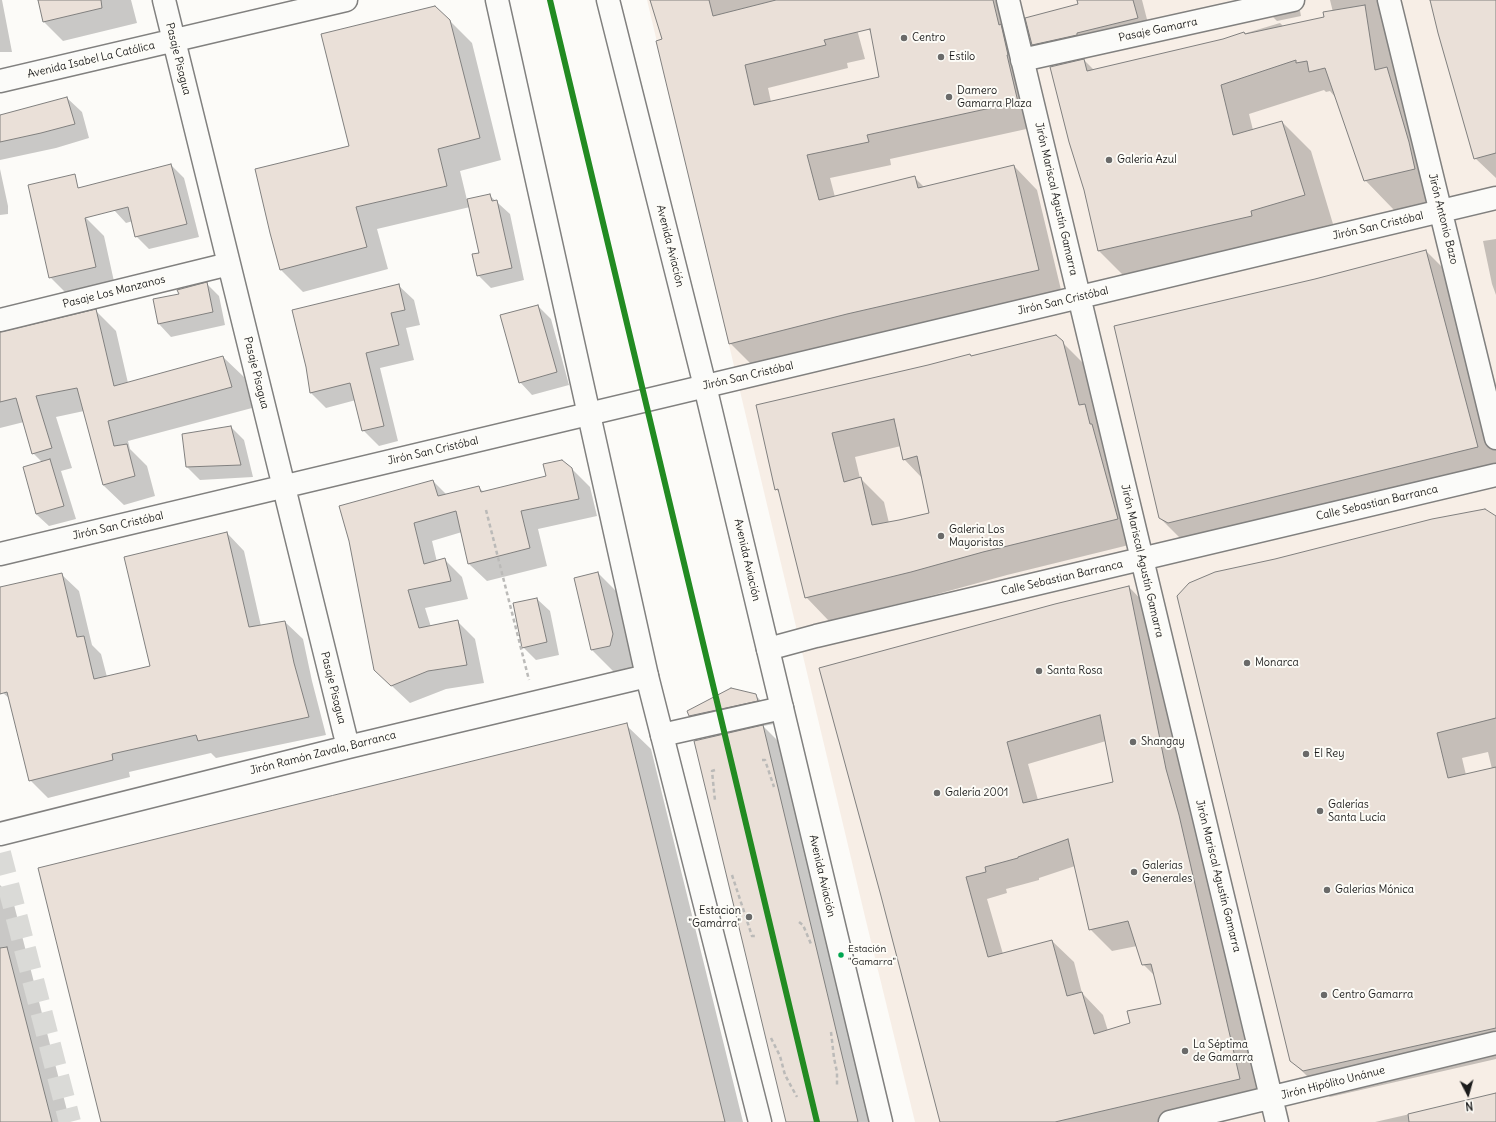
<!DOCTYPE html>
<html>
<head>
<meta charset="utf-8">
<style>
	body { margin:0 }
	#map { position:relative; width:1496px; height:1122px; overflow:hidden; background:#fcfbf8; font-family:Delius,sans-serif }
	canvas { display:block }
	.north { position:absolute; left:1448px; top:1074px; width:40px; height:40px; -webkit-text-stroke:3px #fdfcf7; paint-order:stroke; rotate:174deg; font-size:11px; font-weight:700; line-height:16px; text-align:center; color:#1c1c1c }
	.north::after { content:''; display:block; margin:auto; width:14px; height:18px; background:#1c1c1c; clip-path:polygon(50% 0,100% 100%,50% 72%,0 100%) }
</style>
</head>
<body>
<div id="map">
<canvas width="1496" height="1122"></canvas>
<div class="north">N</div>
</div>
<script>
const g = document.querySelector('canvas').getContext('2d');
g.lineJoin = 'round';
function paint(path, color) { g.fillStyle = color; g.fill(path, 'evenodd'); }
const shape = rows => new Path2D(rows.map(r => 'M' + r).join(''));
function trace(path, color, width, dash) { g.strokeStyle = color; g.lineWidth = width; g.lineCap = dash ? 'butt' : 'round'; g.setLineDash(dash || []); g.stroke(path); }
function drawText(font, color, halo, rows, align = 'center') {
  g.font = font + ' Delius,sans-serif'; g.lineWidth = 4; g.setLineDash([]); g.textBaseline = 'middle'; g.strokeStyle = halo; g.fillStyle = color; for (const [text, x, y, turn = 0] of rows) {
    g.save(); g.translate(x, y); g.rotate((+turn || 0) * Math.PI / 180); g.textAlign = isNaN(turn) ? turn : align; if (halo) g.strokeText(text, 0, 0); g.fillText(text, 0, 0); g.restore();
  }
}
const built = shape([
	[647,0,1496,0,1496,1122,915,1122,866,921]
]);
const shadow = shape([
	[0,0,2,0,12,52,0,52],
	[39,0,131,0,137,23,63,41,44,22],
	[651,0,849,0,865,59,847,63,848,68,768,88,771,102,880,78,872,33,868,29,864,0,1010,0,1040,126,890,159,891,165,830,178,835,197,914,177,925,188,1014,166,1037,190,1062,294,753,366,730,343,663,40],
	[1078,0,1142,0,1150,31,1045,57,1033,45,1079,5],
	[1256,0,1298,0,1301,16,1277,21],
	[1330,0,1390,0,1444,198,1394,210,1365,180,1336,98,1330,91,1326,92,1324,90,1249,114,1253,130,1282,122,1311,151,1333,224,1279,240,1128,280,1099,251,1084,60,1094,70,1223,40,1280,23,1284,27,1325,18,1333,12],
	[1431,0,1496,0,1496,178,1475,158],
	[449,20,472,43,501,160,460,171,467,200,489,195,510,214,524,280,491,288,478,275,481,253,470,207,377,229,388,269,303,292,281,270,271,233,350,147],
	[67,98,82,112,89,138,56,148,0,160,0,116],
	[171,165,184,178,199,237,149,249,136,236,133,221,126,223,114,210],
	[0,169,8,206,8,214,0,215],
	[85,217,104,236,115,286,69,296,50,277],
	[1496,239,1496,295,1492,284,1483,241],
	[1426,251,1456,281,1496,435,1496,480,1190,548,1160,518,1315,279],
	[206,283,219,296,225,325,171,337,159,324,180,295],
	[398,285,414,300,420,325,406,328,414,360,380,368,398,441,379,446,363,430,356,400,326,408,310,392,307,367],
	[538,306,551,319,569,385,532,395,520,382],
	[96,311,116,331,128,383,223,357,244,377,252,408,128,441,130,449,147,466,155,496,124,505,103,485,84,411,56,417,72,468,61,471,76,519,49,526,36,514,42,462,33,453,24,422,0,428,0,333],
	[1056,336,1086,366,1141,542,1007,575,934,595,829,621,806,597,781,494,776,489,757,406],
	[901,446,904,459,922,478,930,513,889,523,884,502,860,478,855,457],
	[231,427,244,440,253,477,200,480,187,467,183,435],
	[572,469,590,487,597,516,538,529,547,566,487,581,469,564,462,532,432,541,437,562,445,560,462,577,468,599,425,608,431,627,457,621,475,639,484,683,446,689,410,703,375,670,350,541,433,481,447,495,479,488,484,492,547,477],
	[1496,518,1496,1059,1330,1097,1317,1086,1291,1060],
	[1488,752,1492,769,1466,775,1462,758],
	[227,533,244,551,261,626,285,622,303,639,312,681,326,735,216,758,211,753,129,772,130,777,48,798,30,780,10,699,3,693,0,680,0,588,61,574,79,591,92,645,101,654,107,677,151,667],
	[598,573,623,598,634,670,617,675,592,650],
	[1129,587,1150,609,1261,1100,1166,1122,941,1122,882,896],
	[1106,741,1114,782,1038,800,1028,764],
	[1075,866,1090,929,1112,951,1137,946,1143,964,1156,977,1162,1004,1132,1024,1108,1031,1103,1015,1082,993,1074,962,1052,941,1003,954,987,899,1007,893,1006,889,1039,880,1039,878],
	[537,599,550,611,559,655,536,660,523,647],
	[755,695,778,717,779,723,763,726,785,748,874,1122,787,1122,711,738,689,716],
	[626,725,651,749,743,1122,102,1122],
	[0,885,12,897,70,1122,0,1122],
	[1496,1094,1496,1122,1375,1122,1454,1104]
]);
const building = shape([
	[38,0,101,0,102,8,43,22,38,0],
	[650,0,709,0,713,16,776,0,993,0,999,25,1001,24,1008,55,1007,55,1018,102,867,135,869,142,807,155,819,200,915,176,918,188,1014,165,1039,270,847,314,729,344,656,41,662,39,650,0],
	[870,29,879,77,754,105,745,65,826,45,824,40,870,29],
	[1077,0,1133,0,1138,18,1077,33,1077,35,1032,45,1025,18,1078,4,1077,0],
	[1430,0,1496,0,1496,153,1474,159,1438,33,1430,0],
	[1365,5,1375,70,1387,67,1409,142,1415,169,1364,181,1325,68,1309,72,1307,61,1296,63,1296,60,1221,85,1233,135,1282,121,1305,195,1251,211,1252,216,1098,251,1084,190,1069,142,1050,67,1084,59,1087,71,1223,39,1244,32,1245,34,1324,17,1323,12,1365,5],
	[435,6,450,20,480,138,438,149,447,186,356,207,367,247,280,270,270,233,255,169,349,146,321,34,435,6],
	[67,97,75,124,41,133,0,142,0,115,67,97],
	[171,164,187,224,135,237,128,207,85,218,96,267,49,278,28,185,75,174,78,188,171,164],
	[490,194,492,201,497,200,512,268,477,276,472,254,479,253,467,199,490,194],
	[1426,250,1478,447,1168,523,1159,518,1114,326,1315,279,1426,250],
	[207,282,213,312,158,324,153,299,179,294,177,290,207,282],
	[399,284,405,310,391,313,399,345,366,353,384,426,362,431,350,383,310,393,306,367,292,310,399,284],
	[538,305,557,372,519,383,500,315,538,305],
	[96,309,114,386,223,356,232,387,108,421,114,446,127,444,135,476,103,485,77,388,36,396,52,448,32,454,16,398,0,402,0,332,96,309],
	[1056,335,1063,341,1079,405,1085,404,1090,424,1092,424,1118,519,983,552,911,572,805,598,778,489,775,490,756,405,928,365,970,354,971,356,1056,335],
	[894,419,903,460,917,456,929,513,899,520,872,525,861,477,844,482,832,433,894,419],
	[231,426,241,465,186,467,182,434,231,426],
	[50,459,64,506,36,514,23,467,50,459],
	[562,460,572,468,579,499,521,511,530,548,468,564,456,511,414,523,424,564,445,558,451,581,408,590,419,628,458,620,467,665,428,671,391,686,374,670,349,541,339,506,433,480,438,496,479,486,481,492,546,476,543,464,562,460],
	[1485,509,1496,516,1496,718,1437,733,1448,778,1496,767,1496,1028,1303,1071,1290,1061,1177,596,1189,583,1215,572,1275,559,1432,519,1485,509],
	[227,532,249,627,285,621,294,663,309,717,198,741,196,735,112,754,113,760,29,781,7,692,0,694,0,587,62,573,77,637,84,636,94,679,150,666,124,557,227,532],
	[598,572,613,634,610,646,591,650,574,578,598,572],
	[1129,586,1166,769,1179,815,1240,1079,1055,1122,940,1122,881,896,819,668,1055,604,1129,586],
	[1100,715,1113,782,1023,803,1007,742,1100,715],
	[1068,839,1089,930,1128,921,1142,965,1151,964,1161,1004,1127,1011,1130,1023,1094,1034,1082,992,1067,996,1052,940,988,957,966,877,986,872,985,867,1018,858,1018,857,1068,839],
	[537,598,547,642,522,648,513,603,537,598],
	[731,688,756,694,758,701,689,716,687,711,731,688],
	[627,723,725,1122,101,1122,38,868,627,723],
	[763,725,858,1122,786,1122,694,741,763,725],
	[7,947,52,1122,0,1122,0,948,7,947],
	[1496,1093,1496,1122,1409,1122,1408,1114,1496,1093]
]);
const minorTunnel = shape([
	[0,853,70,1122]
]);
const path = shape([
	[486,510,529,680],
	[762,760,765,760,774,787],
	[715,770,712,771,715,801],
	[732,875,752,936,756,936],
	[799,922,803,925,811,944],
	[831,1032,834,1058,837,1072,837,1086],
	[771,1038,780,1056,785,1075,797,1097]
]);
const minor = shape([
	[164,0,348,747],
	[1008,0,1277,1122],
	[1389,0,1496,438],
	[1022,60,1293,0],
	[0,81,346,0],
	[0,320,229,264],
	[0,554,1496,198],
	[768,649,816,636,1496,475],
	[662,735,782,708],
	[0,834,348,747,647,676],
	[1170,1122,1496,1043]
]);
const major = shape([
	[497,0,647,676,760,1122],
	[608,0,705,386,881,1122]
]);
const metro1 = shape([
	[550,0,817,1122]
]);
const markers = [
	[904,38,4,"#6a6a69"],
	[941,57,4,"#6a6a69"],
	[949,97,4,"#6a6a69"],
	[1109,160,4,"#6a6a69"],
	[941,536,4,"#6a6a69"],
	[1247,663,4,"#6a6a69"],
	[1039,671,4,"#6a6a69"],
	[1133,742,4,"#6a6a69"],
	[1306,754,4,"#6a6a69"],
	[937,793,4,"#6a6a69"],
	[1320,811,4,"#6a6a69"],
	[1134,872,4,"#6a6a69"],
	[1327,890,4,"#6a6a69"],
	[749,917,4,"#6a6a69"],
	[841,955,3.5,"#00a651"],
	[1324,995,4,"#6a6a69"],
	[1185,1051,4,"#6a6a69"]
];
const busNames = [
	["Estación",848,949],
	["\"Gamarra\"",848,962]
];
const streetNames = [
	["Pasaje Gamarra",1158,30,-12],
	["Pasaje Pisagua",178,59,76],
	["Avenida Isabel La Católica",91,60,-13],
	["Jirón Mariscal Agustín Gamarra",1056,199,77],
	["Jirón Antonio Bazo",1443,219,76],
	["Jirón San Cristóbal",1378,226,-13],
	["Avenida Aviación",670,246,76],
	["Pasaje Los Manzanos",114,292,-14],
	["Jirón San Cristóbal",1063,301,-13],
	["Pasaje Pisagua",256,373,76],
	["Jirón San Cristóbal",748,376,-13],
	["Jirón San Cristóbal",433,451,-13],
	["Calle Sebastian Barranca",1377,503,-13],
	["Jirón San Cristóbal",118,526,-13],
	["Avenida Aviación",747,560,77],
	["Jirón Mariscal Agustín Gamarra",1142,561,77],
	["Calle Sebastian Barranca",1062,578,-13],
	["Pasaje Pisagua",333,688,76],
	["Jirón Ramón Zavala, Barranca",323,753,-14],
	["Avenida Aviación",822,876,77],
	["Jirón Mariscal Agustín Gamarra",1218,876,76],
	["Jirón Hipólito Unánue",1333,1083,-14]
];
const poiNames = [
	["Centro",912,38],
	["Estilo",949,57],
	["Damero",957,91],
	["Gamarra Plaza",957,104],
	["Galería Azul",1117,160],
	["Galeria Los",949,530],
	["Mayoristas",949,543],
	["Monarca",1255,663],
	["Santa Rosa",1047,671],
	["Shangay",1141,742],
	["El Rey",1314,754],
	["Galería 2001",945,793],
	["Galerías",1328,805],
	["Santa Lucía",1328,818],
	["Galerías",1142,866],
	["Generales",1142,879],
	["Galerías Mónica",1335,890],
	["Estacion",741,911,"right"],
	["\"Gamarra\"",741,924,"right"],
	["Centro Gamarra",1332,995],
	["La Séptima",1193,1045],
	["de Gamarra",1193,1058]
];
paint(built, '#f7eee6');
paint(shadow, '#0003');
paint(building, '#eae0d8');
trace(building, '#81807f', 1);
trace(minorTunnel, '#dadad7', 22, [22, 11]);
trace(minor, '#81807f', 25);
trace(major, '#81807f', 25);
trace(path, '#bbbab8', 2.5, [4, 3]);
trace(minor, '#fbfbf9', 22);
trace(major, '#fbfbf9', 22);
trace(metro1, '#228b22', 6);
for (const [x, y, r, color] of markers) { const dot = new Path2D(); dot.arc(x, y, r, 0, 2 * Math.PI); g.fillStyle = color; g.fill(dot); trace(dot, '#fdfcf7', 1.5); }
drawText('10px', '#1c1c1c', '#fdfcf7', busNames, 'left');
drawText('11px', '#1c1c1c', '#fdfcf7', streetNames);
drawText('11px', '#1c1c1c', '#fdfcf7', poiNames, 'left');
</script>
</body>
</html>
